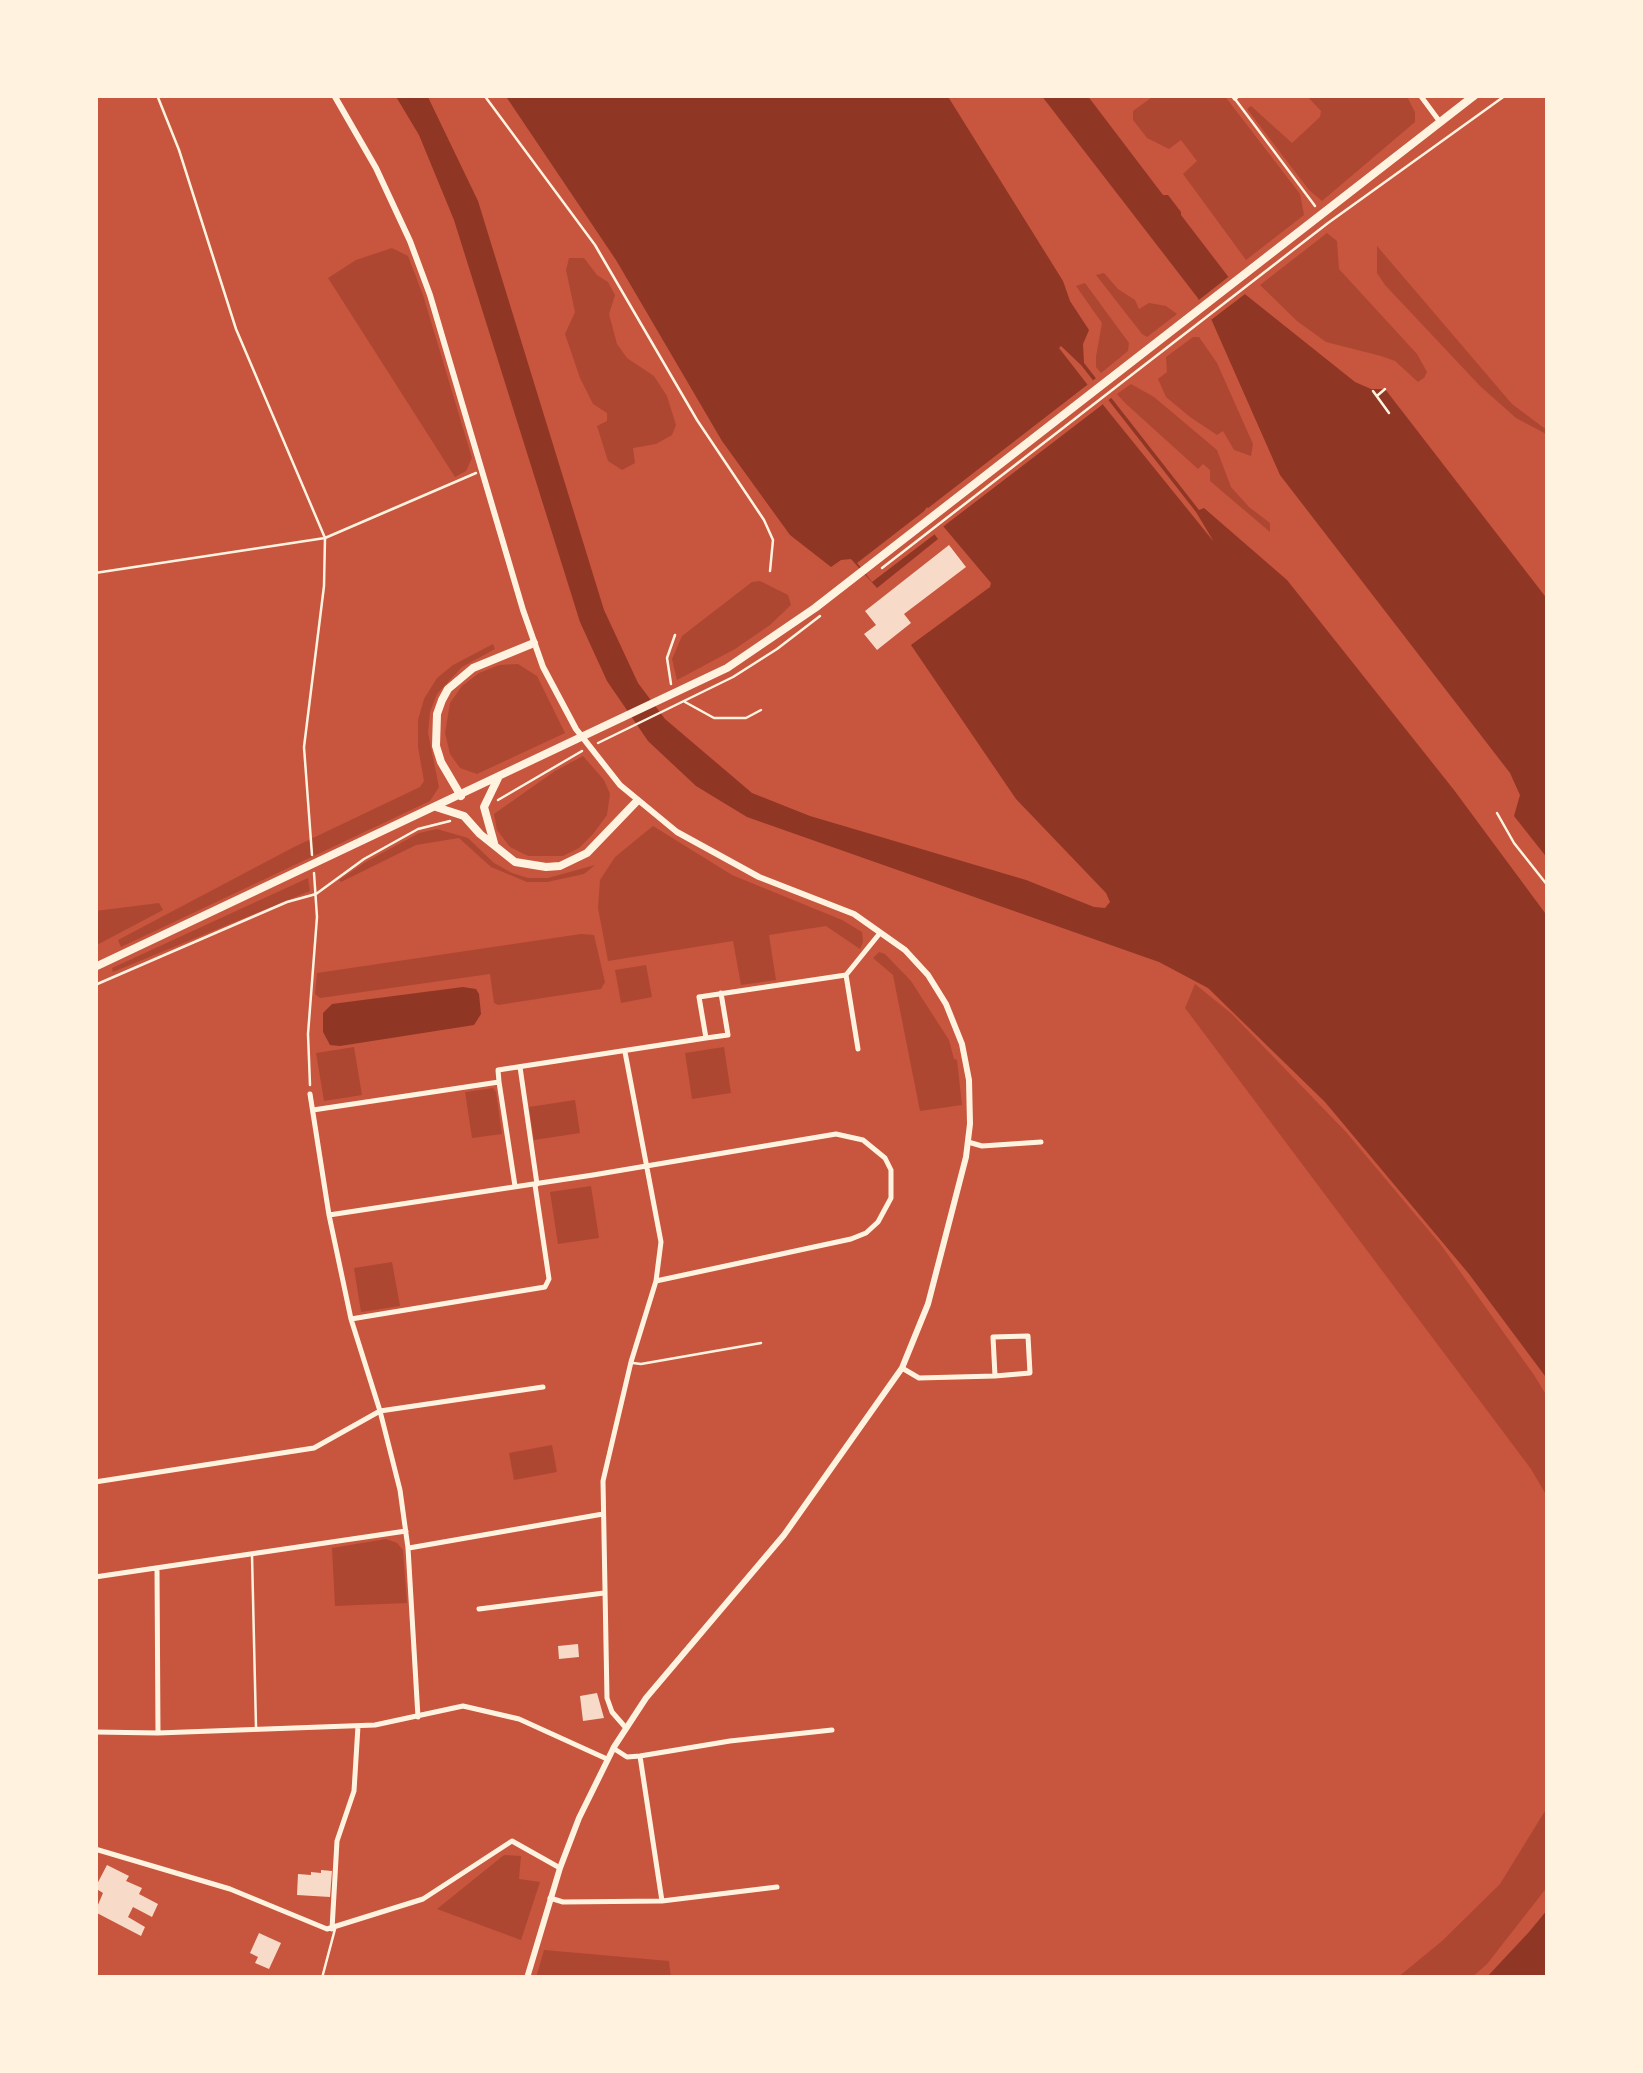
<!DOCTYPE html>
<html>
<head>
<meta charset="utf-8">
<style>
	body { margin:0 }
	#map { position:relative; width:1643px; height:2073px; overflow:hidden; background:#c8553d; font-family:Montserrat,sans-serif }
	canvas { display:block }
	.frame { position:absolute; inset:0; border:98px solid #fff3e0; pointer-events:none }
</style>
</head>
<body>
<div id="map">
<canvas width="1643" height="2073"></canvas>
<div class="frame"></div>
</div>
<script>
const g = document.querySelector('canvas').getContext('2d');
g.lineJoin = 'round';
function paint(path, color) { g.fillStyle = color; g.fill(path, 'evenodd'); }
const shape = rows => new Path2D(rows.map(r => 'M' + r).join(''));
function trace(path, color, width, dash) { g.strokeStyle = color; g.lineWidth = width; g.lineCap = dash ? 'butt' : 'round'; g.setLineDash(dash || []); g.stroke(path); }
const green = shape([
	[1155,95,1224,95,1300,194,1304,215,1246,260,1183,174,1197,161,1181,140,1169,149,1147,138,1133,120,1133,111],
	[1306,95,1406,95,1415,112,1415,122,1322,201,1309,190,1247,109,1251,106,1292,143,1320,117,1321,111],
	[1327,233,1337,241,1339,269,1417,354,1427,372,1424,378,1418,382,1395,361,1381,356,1326,342,1297,321,1260,285],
	[1377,246,1512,404,1548,431,1548,435,1516,418,1480,386,1385,285,1377,273],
	[392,248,408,256,423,295,472,458,466,471,455,477,328,278,356,260],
	[569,258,584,258,597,275,608,282,615,295,609,314,617,344,627,358,654,376,667,396,676,425,672,435,656,444,633,448,635,463,622,470,608,461,597,426,607,421,607,413,593,404,580,378,565,334,575,312,566,270],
	[1104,273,1118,289,1135,300,1139,309,1149,303,1166,306,1177,314,1147,337,1142,334,1096,275],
	[1085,283,1129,343,1128,351,1101,373,1096,367,1096,357,1102,323,1076,286],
	[1193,337,1199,337,1217,363,1253,444,1251,456,1234,450,1223,431,1217,435,1190,417,1166,397,1158,379,1167,372,1166,357],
	[1131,384,1154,397,1217,450,1231,487,1249,507,1270,523,1270,532,1210,481,1210,470,1203,464,1198,469,1125,403,1117,394],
	[760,581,788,595,791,605,770,625,735,649,677,680,672,659,682,636,752,582],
	[493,644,495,649,462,667,437,694,430,712,428,733,439,787,430,801,121,947,118,940,294,847,420,787,424,781,418,747,418,720,424,699,437,678,453,665],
	[518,664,537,676,565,733,477,774,460,768,450,754,445,733,450,703,462,686,479,673,499,665],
	[583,756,604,780,610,794,607,815,593,834,579,848,563,856,528,856,510,847,497,830,494,814,555,771],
	[653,826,732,875,842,920,862,932,863,942,860,949,826,926,769,935,776,980,741,985,733,941,608,961,598,908,600,880,615,857],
	[437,829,468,838,494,863,512,873,528,878,548,878,595,865,584,874,547,882,527,882,491,867,459,838,416,845,341,882,339,880,364,863,419,833],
	[308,878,310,891,113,972,112,968],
	[159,903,163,910,95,946,95,911],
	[581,934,594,935,605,982,601,989,498,1005,494,1003,490,974,320,998,315,994,317,973],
	[879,952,885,954,911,981,949,1040,954,1059,957,1060,962,1105,920,1111,893,975,873,958],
	[646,965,652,997,621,1003,615,970],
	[1195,984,1232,1014,1346,1132,1441,1245,1534,1375,1548,1398,1548,1498,1531,1469,1185,1008],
	[354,1047,362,1095,324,1101,316,1053],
	[724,1047,731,1093,692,1099,685,1053],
	[493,1088,496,1092,502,1134,472,1138,465,1092],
	[575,1100,580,1133,534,1140,529,1107],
	[591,1186,599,1238,558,1244,550,1192],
	[392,1262,400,1306,361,1312,354,1268],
	[552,1445,557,1472,514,1480,509,1453],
	[386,1539,397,1543,403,1550,407,1603,335,1606,332,1548],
	[1548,1806,1548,1886,1487,1964,1471,1978,1397,1978,1442,1941,1500,1884],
	[504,1855,521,1856,519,1879,540,1882,521,1940,437,1909],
	[544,1950,669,1961,671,1978,536,1978]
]);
const water = shape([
	[395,95,427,95,478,201,604,610,638,683,665,719,752,793,810,816,1026,880,1094,907,1105,908,1110,902,1106,893,1016,799,911,645,990,587,991,583,927,507,921,516,938,539,877,588,851,559,841,560,831,567,790,535,722,441,616,260,505,95,947,95,1063,281,1070,301,1089,330,1083,344,1084,363,1199,510,1204,508,1287,580,1454,790,1548,917,1548,1380,1469,1274,1325,1102,1208,988,1159,962,747,817,696,786,648,741,607,681,580,622,454,220,419,135],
	[1061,346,1081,365,1196,512,1214,542,1108,411,1059,348],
	[1041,95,1087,95,1163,195,1168,195,1181,212,1181,215,1230,279,1246,295,1355,382,1371,389,1385,389,1548,600,1548,859,1514,816,1520,795,1510,773,1280,475,1212,321,1197,297],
	[463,987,476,989,479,994,481,1014,474,1025,340,1046,330,1045,323,1032,323,1013,332,1004],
	[1548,1909,1548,1978,1486,1978,1529,1932]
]);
const pier = shape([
	[1232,274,1249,291,1207,323,1195,303],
	[1100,375,1115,395,940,529,927,514,939,531,872,582,857,563]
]);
const building = shape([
	[949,545,966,567,904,614,911,623,877,650,864,634,876,625,865,611],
	[578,1644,579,1657,559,1659,558,1646],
	[597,1693,604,1718,583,1721,580,1696],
	[107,1865,129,1876,126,1881,142,1888,139,1894,158,1904,152,1917,133,1907,128,1917,145,1927,141,1936,95,1912,103,1893,95,1888],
	[321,1870,332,1871,330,1897,297,1895,298,1874,311,1875,311,1872,321,1873],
	[259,1933,281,1943,269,1969,255,1963,258,1957,250,1953]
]);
const path = shape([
	[157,95,179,150,236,329,325,538,324,586,304,747,312,855],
	[484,95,595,245,697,420,764,520,773,540,770,571],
	[1373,391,1389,413],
	[1378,395,1385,389],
	[882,568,1328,223,1506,95],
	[95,573,325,538,476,473],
	[671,684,667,658,675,635],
	[685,702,714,718,746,718,761,710],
	[598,743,733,677,777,649,820,616],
	[498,800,582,751],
	[1497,813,1514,843,1548,886],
	[95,985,287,902,316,894,364,859,418,829,450,821],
	[310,1085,308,1034,317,917,314,873]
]);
const service = shape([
	[1235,99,1315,206],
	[633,1363,641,1364,761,1343],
	[252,1555,256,1727],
	[322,1978,335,1929]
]);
const minor = shape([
	[1233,95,1235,98,1238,95],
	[1420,95,1440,122],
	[846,975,858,1049],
	[706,1038,728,1035,721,993],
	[625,1052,661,1242,656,1281,631,1362,603,1481,607,1698,612,1712,626,1728],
	[520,1067,537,1184],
	[499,1082,515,1186],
	[310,1094,329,1215,351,1319,380,1411,400,1490,408,1548,418,1717],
	[313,1110,499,1082,498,1070,706,1038,699,997,846,975,880,933],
	[968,1142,982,1146,1041,1142],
	[329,1215,593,1175,836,1134,863,1140,885,1158,891,1170,891,1198,878,1222,866,1233,851,1239,656,1281],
	[351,1319,545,1287,549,1279,535,1185],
	[902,1368,919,1378,995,1376,1030,1373,1028,1336,993,1337,995,1376],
	[95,1482,314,1448,380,1411,543,1387],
	[409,1548,603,1514],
	[157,1568,158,1733],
	[95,1577,406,1531],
	[479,1609,604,1593],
	[95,1732,158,1733,375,1725,463,1706,519,1719,607,1759],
	[613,1748,627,1757,640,1756,730,1741,832,1730],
	[640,1756,662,1901],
	[95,1849,230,1889,327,1929,423,1899,512,1841,560,1868],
	[550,1898,563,1902,662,1901,777,1887],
	[332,1929,337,1841,354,1791,358,1726]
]);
const tertiary = shape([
	[334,95,376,168,410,241,430,295,523,610,543,667,576,729,620,785,677,832,759,877,854,914,905,950,928,975,946,1004,962,1044,969,1080,970,1124,966,1157,928,1304,902,1368,784,1535,646,1698,614,1747,579,1818,560,1868,527,1978]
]);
const secondary = shape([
	[461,796,441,762,436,746,437,714,442,700,448,689,473,668,534,643],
	[436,807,464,816,480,834,515,862,546,867,560,866,587,853,637,801],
	[494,843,484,807,498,778],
	[95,967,727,668,815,608,1475,95]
]);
paint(green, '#ae4732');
paint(water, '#8f3625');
paint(pier, '#c8553d');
paint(building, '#f7dbc8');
trace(path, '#fff3e0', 2.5);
trace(service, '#fff3e0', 2.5);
trace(minor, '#fff3e0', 5);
trace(tertiary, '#fff3e0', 6);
trace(secondary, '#fff3e0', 8);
</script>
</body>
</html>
